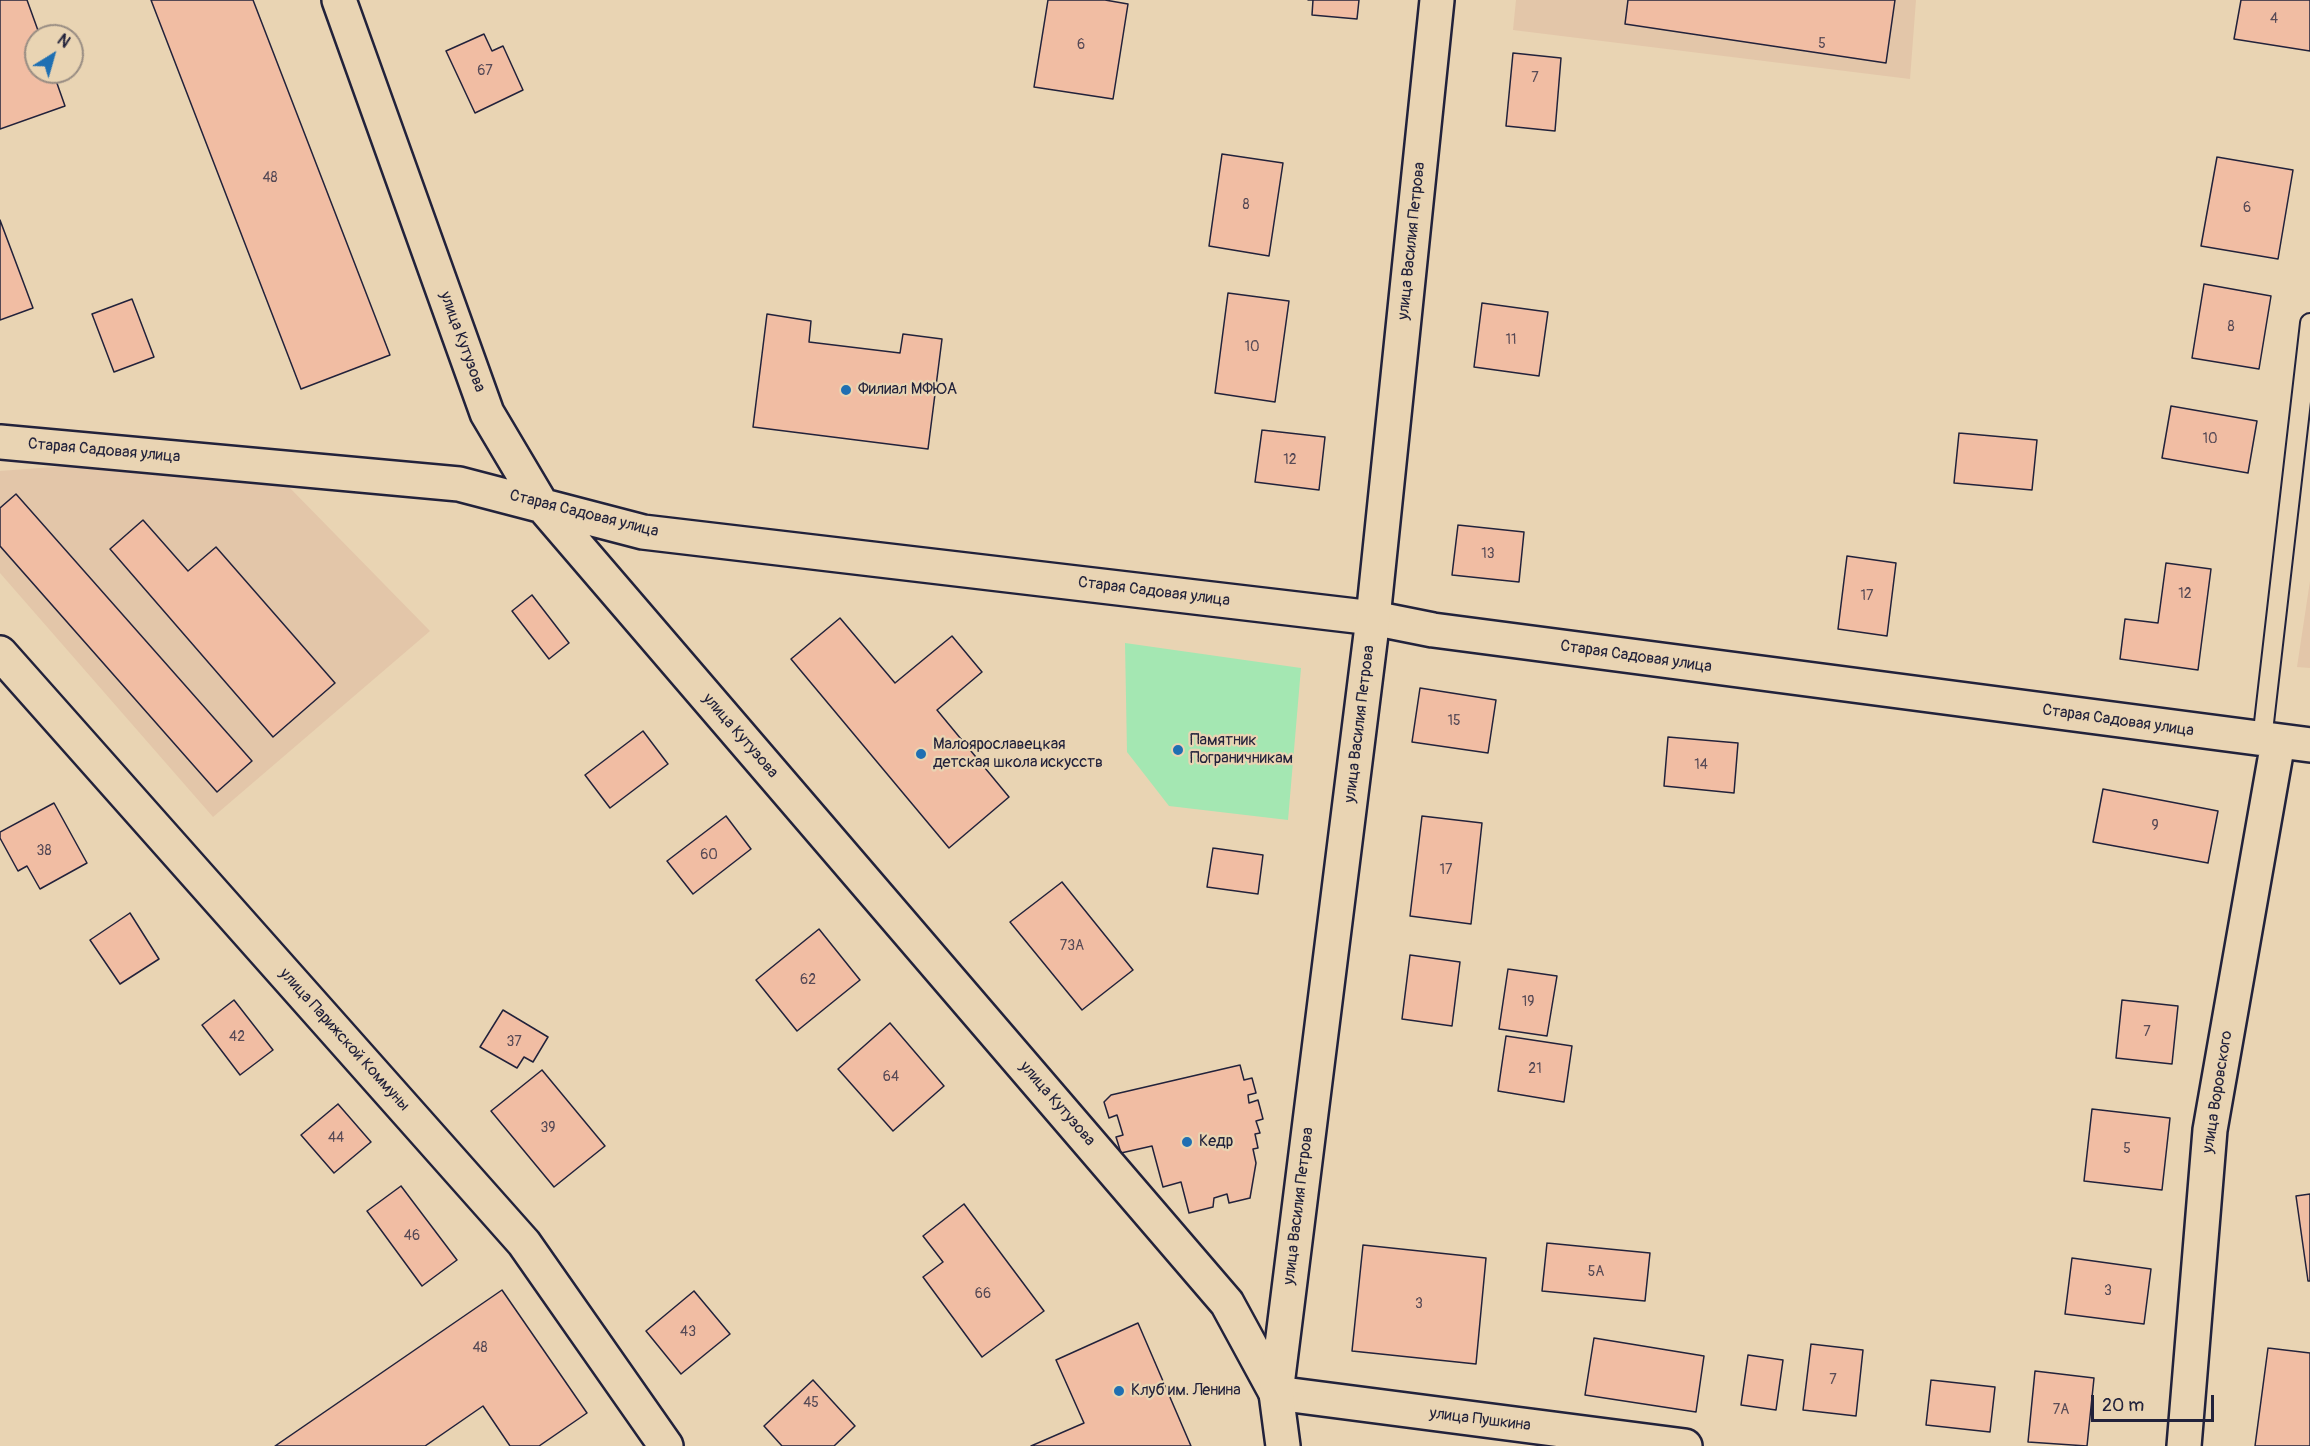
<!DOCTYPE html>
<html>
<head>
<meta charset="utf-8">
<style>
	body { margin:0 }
	#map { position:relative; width:2310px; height:1446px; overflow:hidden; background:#e9d4b3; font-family:Pangolin,sans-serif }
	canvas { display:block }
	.north { position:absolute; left:24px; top:24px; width:60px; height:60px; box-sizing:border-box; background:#e9d4b3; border:2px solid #998d83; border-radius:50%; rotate:37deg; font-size:16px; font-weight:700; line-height:24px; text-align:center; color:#22223b }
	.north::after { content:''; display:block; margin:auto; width:21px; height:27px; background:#1f6fb2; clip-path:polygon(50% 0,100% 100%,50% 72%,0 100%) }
	.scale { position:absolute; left:2091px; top:1395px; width:123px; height:27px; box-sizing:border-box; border:3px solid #22223b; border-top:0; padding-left:8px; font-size:18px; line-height:21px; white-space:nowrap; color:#22223b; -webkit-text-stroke:4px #e9d4b3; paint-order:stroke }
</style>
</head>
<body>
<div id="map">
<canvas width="2310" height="1446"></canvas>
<div class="north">N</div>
<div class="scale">20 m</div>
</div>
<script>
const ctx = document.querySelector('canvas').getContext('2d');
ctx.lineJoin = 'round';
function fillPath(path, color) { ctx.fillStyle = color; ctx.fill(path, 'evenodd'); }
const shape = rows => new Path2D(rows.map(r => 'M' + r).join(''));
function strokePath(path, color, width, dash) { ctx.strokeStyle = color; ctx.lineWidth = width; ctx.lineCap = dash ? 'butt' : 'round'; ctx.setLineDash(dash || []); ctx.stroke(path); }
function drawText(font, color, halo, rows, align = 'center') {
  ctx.font = font + ' Pangolin,sans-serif'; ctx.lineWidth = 4.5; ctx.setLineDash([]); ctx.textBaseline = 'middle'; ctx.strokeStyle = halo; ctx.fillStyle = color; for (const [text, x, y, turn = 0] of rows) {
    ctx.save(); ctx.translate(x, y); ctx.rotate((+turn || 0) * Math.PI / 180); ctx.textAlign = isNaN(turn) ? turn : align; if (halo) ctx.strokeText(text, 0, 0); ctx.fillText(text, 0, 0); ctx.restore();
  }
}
const built = shape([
	[1516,0,1916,0,1910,79,1513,30],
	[119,462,289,487,430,631,213,817,0,573,0,471],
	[2310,581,2310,668,2297,667]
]);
const green = shape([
	[1125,643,1301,668,1288,820,1169,806,1127,752]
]);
const building = shape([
	[0,0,27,0,40,36,36,36,36,72,53,72,65,106,0,129,0,0],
	[151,0,253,0,390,355,301,389,151,0],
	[1048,0,1105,0,1128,4,1113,99,1034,87,1048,0],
	[1308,0,1359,0,1357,19,1312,15,1313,0,1308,0],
	[1628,0,1895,0,1886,63,1625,24,1628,0],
	[2241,0,2310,0,2310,51,2234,39,2241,0],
	[484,34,492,51,503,46,523,90,475,113,446,51,484,34],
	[1513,53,1561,58,1555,131,1506,126,1513,53],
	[1222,154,1283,163,1269,256,1209,246,1222,154],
	[2217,157,2293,170,2278,259,2201,246,2217,157],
	[0,220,33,308,0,320,0,220],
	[2204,284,2271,296,2259,369,2192,358,2204,284],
	[1228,293,1289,301,1275,402,1215,393,1228,293],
	[132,299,154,357,114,372,92,314,132,299],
	[1482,303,1548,312,1539,376,1474,367,1482,303],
	[767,314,811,321,809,342,900,353,903,334,942,339,928,449,753,427,767,314],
	[2171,406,2257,421,2248,473,2162,458,2171,406],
	[1262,430,1325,437,1319,490,1255,482,1262,430],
	[1959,433,2037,440,2032,490,1954,483,1959,433],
	[16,494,252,761,217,792,0,546,0,508,16,494],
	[143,520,188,571,216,547,335,683,273,737,110,549,143,520],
	[1458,525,1524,532,1519,582,1452,575,1458,525],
	[1847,556,1896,563,1887,636,1838,629,1847,556],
	[2166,563,2211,569,2198,670,2120,659,2125,619,2158,623,2166,563],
	[532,595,569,643,549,659,512,611,532,595],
	[840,618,895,683,952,636,982,672,937,710,1009,797,949,848,791,659,840,618],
	[1420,688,1496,700,1488,753,1412,742,1420,688],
	[643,731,668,764,610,808,585,775,643,731],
	[1668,737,1738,743,1734,793,1664,786,1668,737],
	[2103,789,2218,811,2208,863,2093,842,2103,789],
	[54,803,87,863,40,889,27,866,18,871,0,838,0,832,54,803],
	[726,816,751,849,693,894,667,861,726,816],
	[1422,816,1482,823,1471,924,1410,916,1422,816],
	[1213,848,1263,855,1258,894,1207,887,1213,848],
	[1062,882,1133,970,1082,1010,1010,922,1062,882],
	[130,913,159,959,120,984,90,940,130,913],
	[819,929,860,980,797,1031,756,980,819,929],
	[1410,955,1460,962,1452,1026,1402,1019,1410,955],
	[1508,969,1557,976,1547,1036,1499,1029,1508,969],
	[234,1000,273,1050,240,1075,202,1025,234,1000],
	[2122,1000,2178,1006,2172,1064,2116,1058,2122,1000],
	[503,1010,548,1037,533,1062,524,1057,517,1068,480,1047,503,1010],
	[890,1023,944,1086,893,1131,838,1069,890,1023],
	[1506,1036,1572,1046,1564,1102,1498,1091,1506,1036],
	[1240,1065,1244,1080,1252,1078,1256,1093,1248,1095,1249,1103,1258,1100,1263,1119,1256,1121,1260,1133,1255,1134,1258,1148,1253,1149,1256,1163,1250,1198,1229,1203,1227,1194,1214,1198,1213,1207,1189,1213,1181,1182,1163,1187,1152,1146,1121,1153,1116,1137,1123,1135,1117,1115,1109,1118,1104,1102,1111,1095,1240,1065],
	[542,1070,605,1146,554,1187,491,1111,542,1070],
	[338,1104,371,1142,334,1173,301,1135,338,1104],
	[2092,1109,2170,1118,2162,1190,2084,1181,2092,1109],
	[401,1186,457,1260,422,1286,367,1211,401,1186],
	[2310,1194,2310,1281,2308,1281,2296,1196,2310,1194],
	[964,1204,1044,1311,982,1357,923,1277,943,1262,923,1236,964,1204],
	[1547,1243,1650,1253,1645,1301,1542,1291,1547,1243],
	[1363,1245,1486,1258,1476,1364,1352,1351,1363,1245],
	[2072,1258,2151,1269,2144,1324,2065,1314,2072,1258],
	[502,1290,587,1413,539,1446,510,1446,483,1406,425,1446,275,1446,502,1290],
	[694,1291,730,1334,681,1374,646,1331,694,1291],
	[1138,1323,1191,1446,1031,1446,1084,1423,1056,1360,1138,1323],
	[1594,1338,1704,1356,1696,1412,1585,1395,1594,1338],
	[1811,1344,1863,1350,1856,1416,1803,1410,1811,1344],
	[2268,1348,2310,1353,2310,1446,2255,1446,2268,1348],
	[1748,1355,1783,1360,1776,1410,1741,1405,1748,1355],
	[2035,1371,2094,1378,2087,1446,2028,1442,2035,1371],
	[813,1380,855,1426,834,1446,782,1446,764,1426,813,1380],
	[1931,1380,1995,1387,1990,1432,1926,1425,1931,1380]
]);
const lane = shape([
	[2262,740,2310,323]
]);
const street = shape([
	[339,0,487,413,541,504,1227,1303,1276,1393,1685,1446],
	[0,442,459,484,643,532,1373,618,1433,630,2310,745],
	[0,653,524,1243,666,1446],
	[2184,1446,2210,1130,2278,742]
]);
const secondary = shape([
	[1283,1446,1276,1393,1373,618,1437,0]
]);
const markers = [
	[846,390,6,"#1f6fb2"],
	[1178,750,6,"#1f6fb2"],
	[921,754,6,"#1f6fb2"],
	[1187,1142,6,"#1f6fb2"],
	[1119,1391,6,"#1f6fb2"]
];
const numberNames = [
	["4",2274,19],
	["5",1822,44],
	["6",1081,45],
	["67",485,71],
	["7",1535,78],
	["48",270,178],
	["8",1246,205],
	["6",2247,208],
	["8",2231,327],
	["11",1511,340],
	["10",1252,347],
	["10",2210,439],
	["12",1290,460],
	["13",1488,554],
	["12",2185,594],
	["17",1867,596],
	["15",1454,721],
	["14",1701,765],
	["9",2155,826],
	["38",44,851],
	["60",709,855],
	["17",1446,870],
	["73А",1072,946],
	["62",808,980],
	["19",1528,1002],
	["7",2147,1032],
	["42",237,1037],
	["37",514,1042],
	["21",1535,1069],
	["64",891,1077],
	["39",548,1128],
	["44",336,1138],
	["5",2127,1149],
	["46",412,1236],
	["5А",1596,1272],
	["3",2108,1291],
	["66",983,1294],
	["3",1419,1304],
	["43",688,1332],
	["48",480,1348],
	["7",1833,1380],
	["45",811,1403],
	["7А",2061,1410]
];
const streetNames = [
	["улица Василия Петрова",1412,241,-84],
	["улица Кутузова",462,342,70],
	["Старая Садовая улица",104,451,5],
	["Старая Садовая улица",584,514,14],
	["Старая Садовая улица",1154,592,7],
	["Старая Садовая улица",1636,657,8],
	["Старая Садовая улица",2118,721,8],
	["улица Василия Петрова",1360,724,-83],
	["улица Кутузова",740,736,49],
	["улица Парижской Коммуны",344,1040,48],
	["улица Воровского",2218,1092,-81],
	["улица Кутузова",1057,1104,49],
	["улица Василия Петрова",1299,1206,-83],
	["улица Пушкина",1480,1420,7]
];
const poiNames = [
	["Филиал МФЮА",858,390],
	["Памятник",1190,741],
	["Пограничникам",1190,759],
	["Малоярославецкая",933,745],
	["детская школа искусств",933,763],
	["Кедр",1199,1142],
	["Клуб им. Ленина",1131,1391]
];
fillPath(built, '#e3c6a9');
fillPath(green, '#a4e7b2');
fillPath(building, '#f1bda3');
strokePath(building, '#22223b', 1.5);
strokePath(lane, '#22223b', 22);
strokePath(street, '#22223b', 38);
strokePath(secondary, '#22223b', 38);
strokePath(lane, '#e9d4b3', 18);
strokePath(street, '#e9d4b3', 33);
strokePath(secondary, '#e9d4b3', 33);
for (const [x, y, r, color] of markers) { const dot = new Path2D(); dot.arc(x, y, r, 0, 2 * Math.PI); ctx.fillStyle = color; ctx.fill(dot); strokePath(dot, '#e9d4b3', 2); }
drawText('14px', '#564955', null, numberNames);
drawText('16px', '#22223b', '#e9d4b3', streetNames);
drawText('16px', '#22223b', '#e9d4b3', poiNames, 'left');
</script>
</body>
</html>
